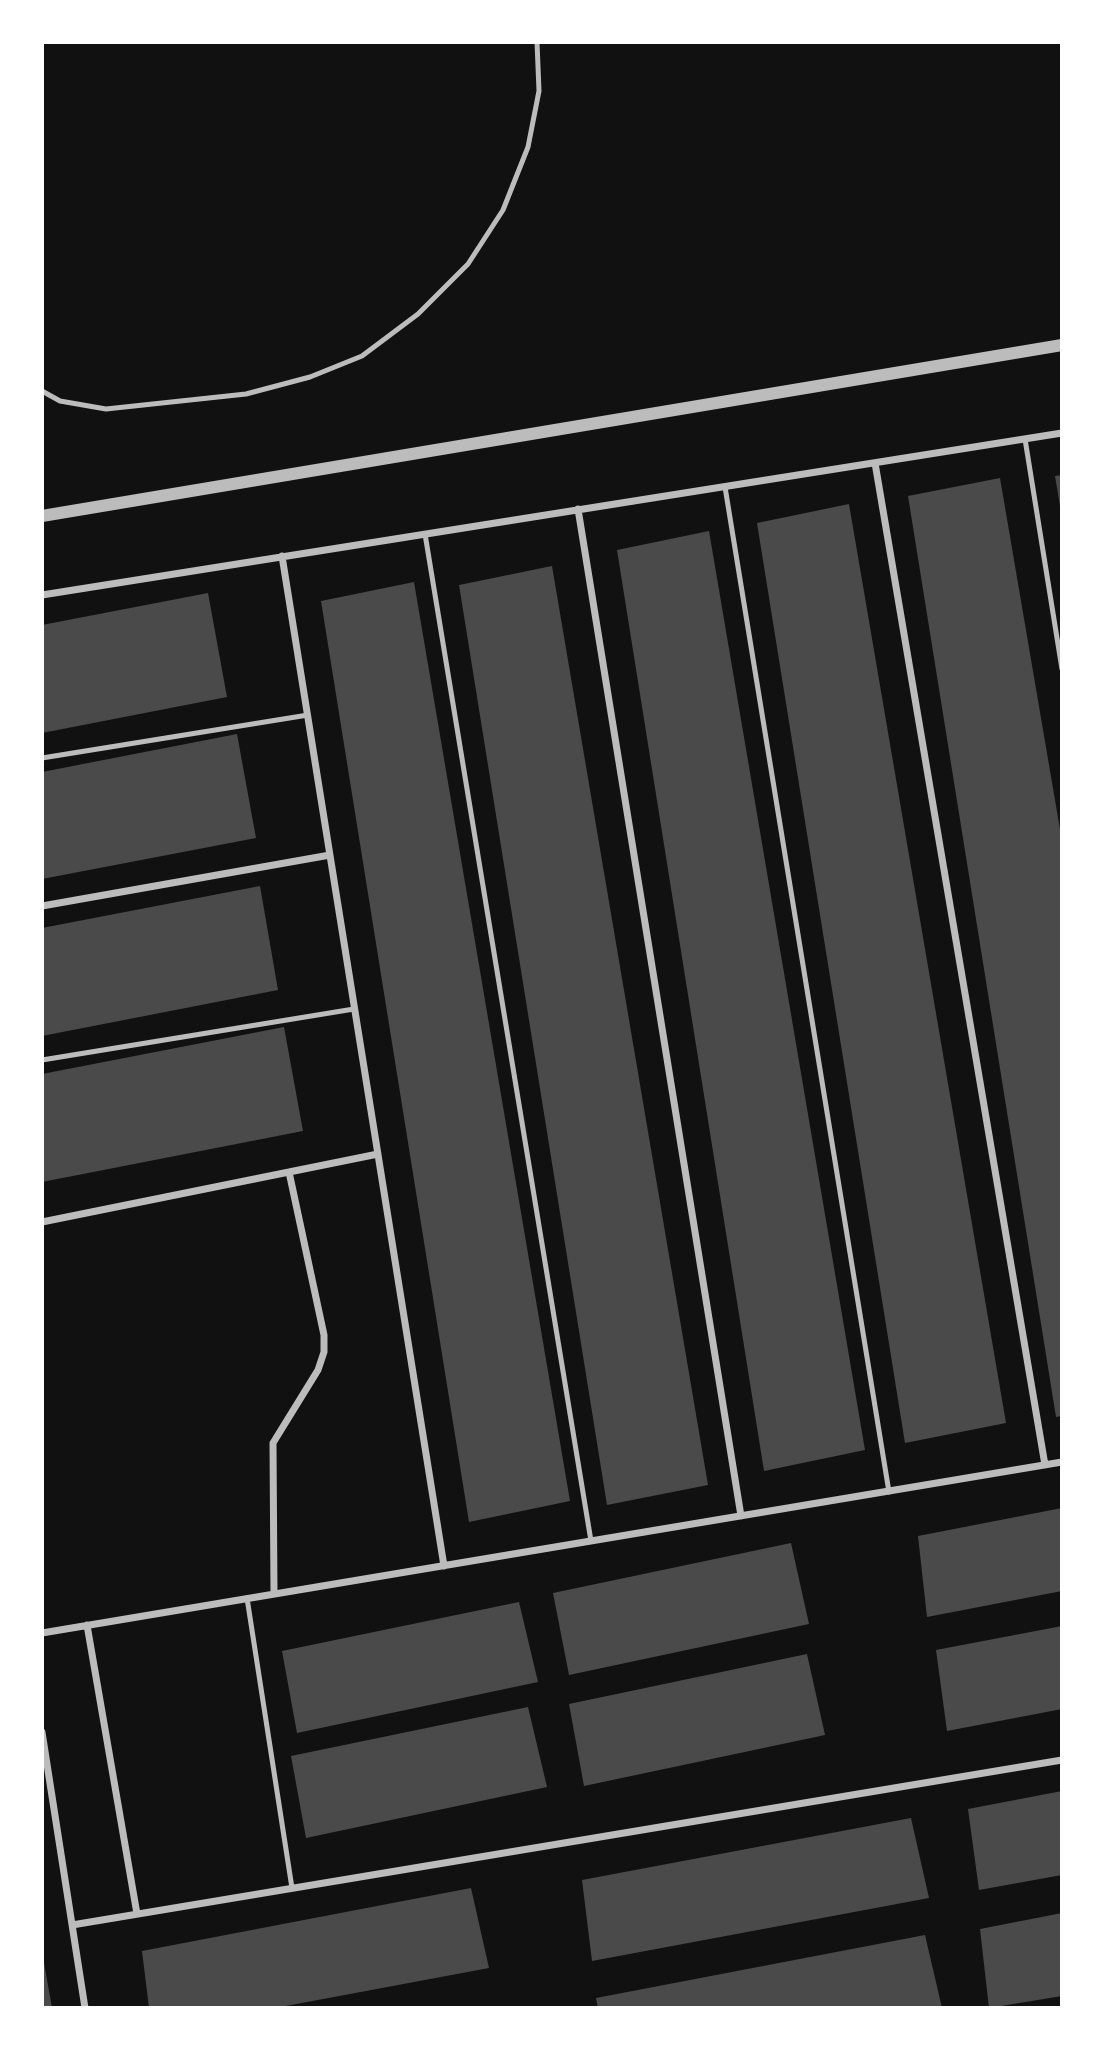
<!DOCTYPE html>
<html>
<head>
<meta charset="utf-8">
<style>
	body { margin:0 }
	#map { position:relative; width:1104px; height:2050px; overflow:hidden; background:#111; font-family:Poppins,sans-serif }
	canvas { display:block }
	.frame { position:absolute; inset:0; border:44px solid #fff; pointer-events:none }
</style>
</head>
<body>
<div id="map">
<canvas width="1104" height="2050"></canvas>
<div class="frame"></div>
</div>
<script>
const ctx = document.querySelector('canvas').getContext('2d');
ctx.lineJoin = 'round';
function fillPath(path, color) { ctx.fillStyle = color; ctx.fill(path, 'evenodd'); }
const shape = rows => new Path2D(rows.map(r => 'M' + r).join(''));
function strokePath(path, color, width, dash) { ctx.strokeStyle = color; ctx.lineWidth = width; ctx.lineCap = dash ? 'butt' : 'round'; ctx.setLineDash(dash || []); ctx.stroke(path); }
const building = shape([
	[1062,475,1062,512,1061,512,1055,476],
	[1000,478,1062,841,1062,1416,1056,1417,908,496],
	[849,504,1006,1423,905,1443,757,523],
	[709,531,865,1450,764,1471,617,550],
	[552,566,708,1485,607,1505,459,585],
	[414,582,570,1501,469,1522,321,601],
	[208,593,227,697,42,733,42,625],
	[237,734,256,838,42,879,42,772],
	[260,886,278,990,42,1036,42,928],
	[284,1027,303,1131,42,1182,42,1074],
	[1062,1508,1062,1591,927,1617,918,1536],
	[791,1543,809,1624,569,1675,553,1593],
	[519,1602,538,1682,297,1733,282,1651],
	[1062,1626,1062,1709,947,1731,936,1650],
	[807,1654,825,1735,584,1786,569,1704],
	[528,1707,547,1787,306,1838,291,1756],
	[1062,1791,1062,1875,979,1890,968,1809],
	[911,1818,929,1898,592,1961,582,1880],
	[471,1888,489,1968,275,2008,149,2008,142,1951],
	[1062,1913,1062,1996,989,2008,980,1929],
	[925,1935,942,2008,598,2008,596,1998],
	[42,1957,43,1957,52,2008,42,2008]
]);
const service = shape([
	[42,391,60,401,106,409,246,394,310,377,362,356,418,314,468,264,503,210,528,147,539,91,537,42],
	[1025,439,1062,669],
	[725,487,889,1492],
	[425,534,591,1541],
	[42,758,308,715],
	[42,1060,354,1009],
	[247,1598,292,1888]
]);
const minor = shape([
	[875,463,1045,1465],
	[578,509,741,1516],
	[282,556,444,1566],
	[42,595,1062,433],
	[42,906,330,855],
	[42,1222,378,1154],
	[274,1594,273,1443,318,1370,324,1352,324,1335,289,1172],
	[87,1625,137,1914],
	[42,1633,1062,1462],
	[42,1732,85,2008],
	[72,1925,1062,1760]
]);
const tertiary = shape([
	[42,516,1062,345]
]);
fillPath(building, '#4a4a4a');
strokePath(service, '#bcbcbc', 5);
strokePath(minor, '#bcbcbc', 7);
strokePath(tertiary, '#bcbcbc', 12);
</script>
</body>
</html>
